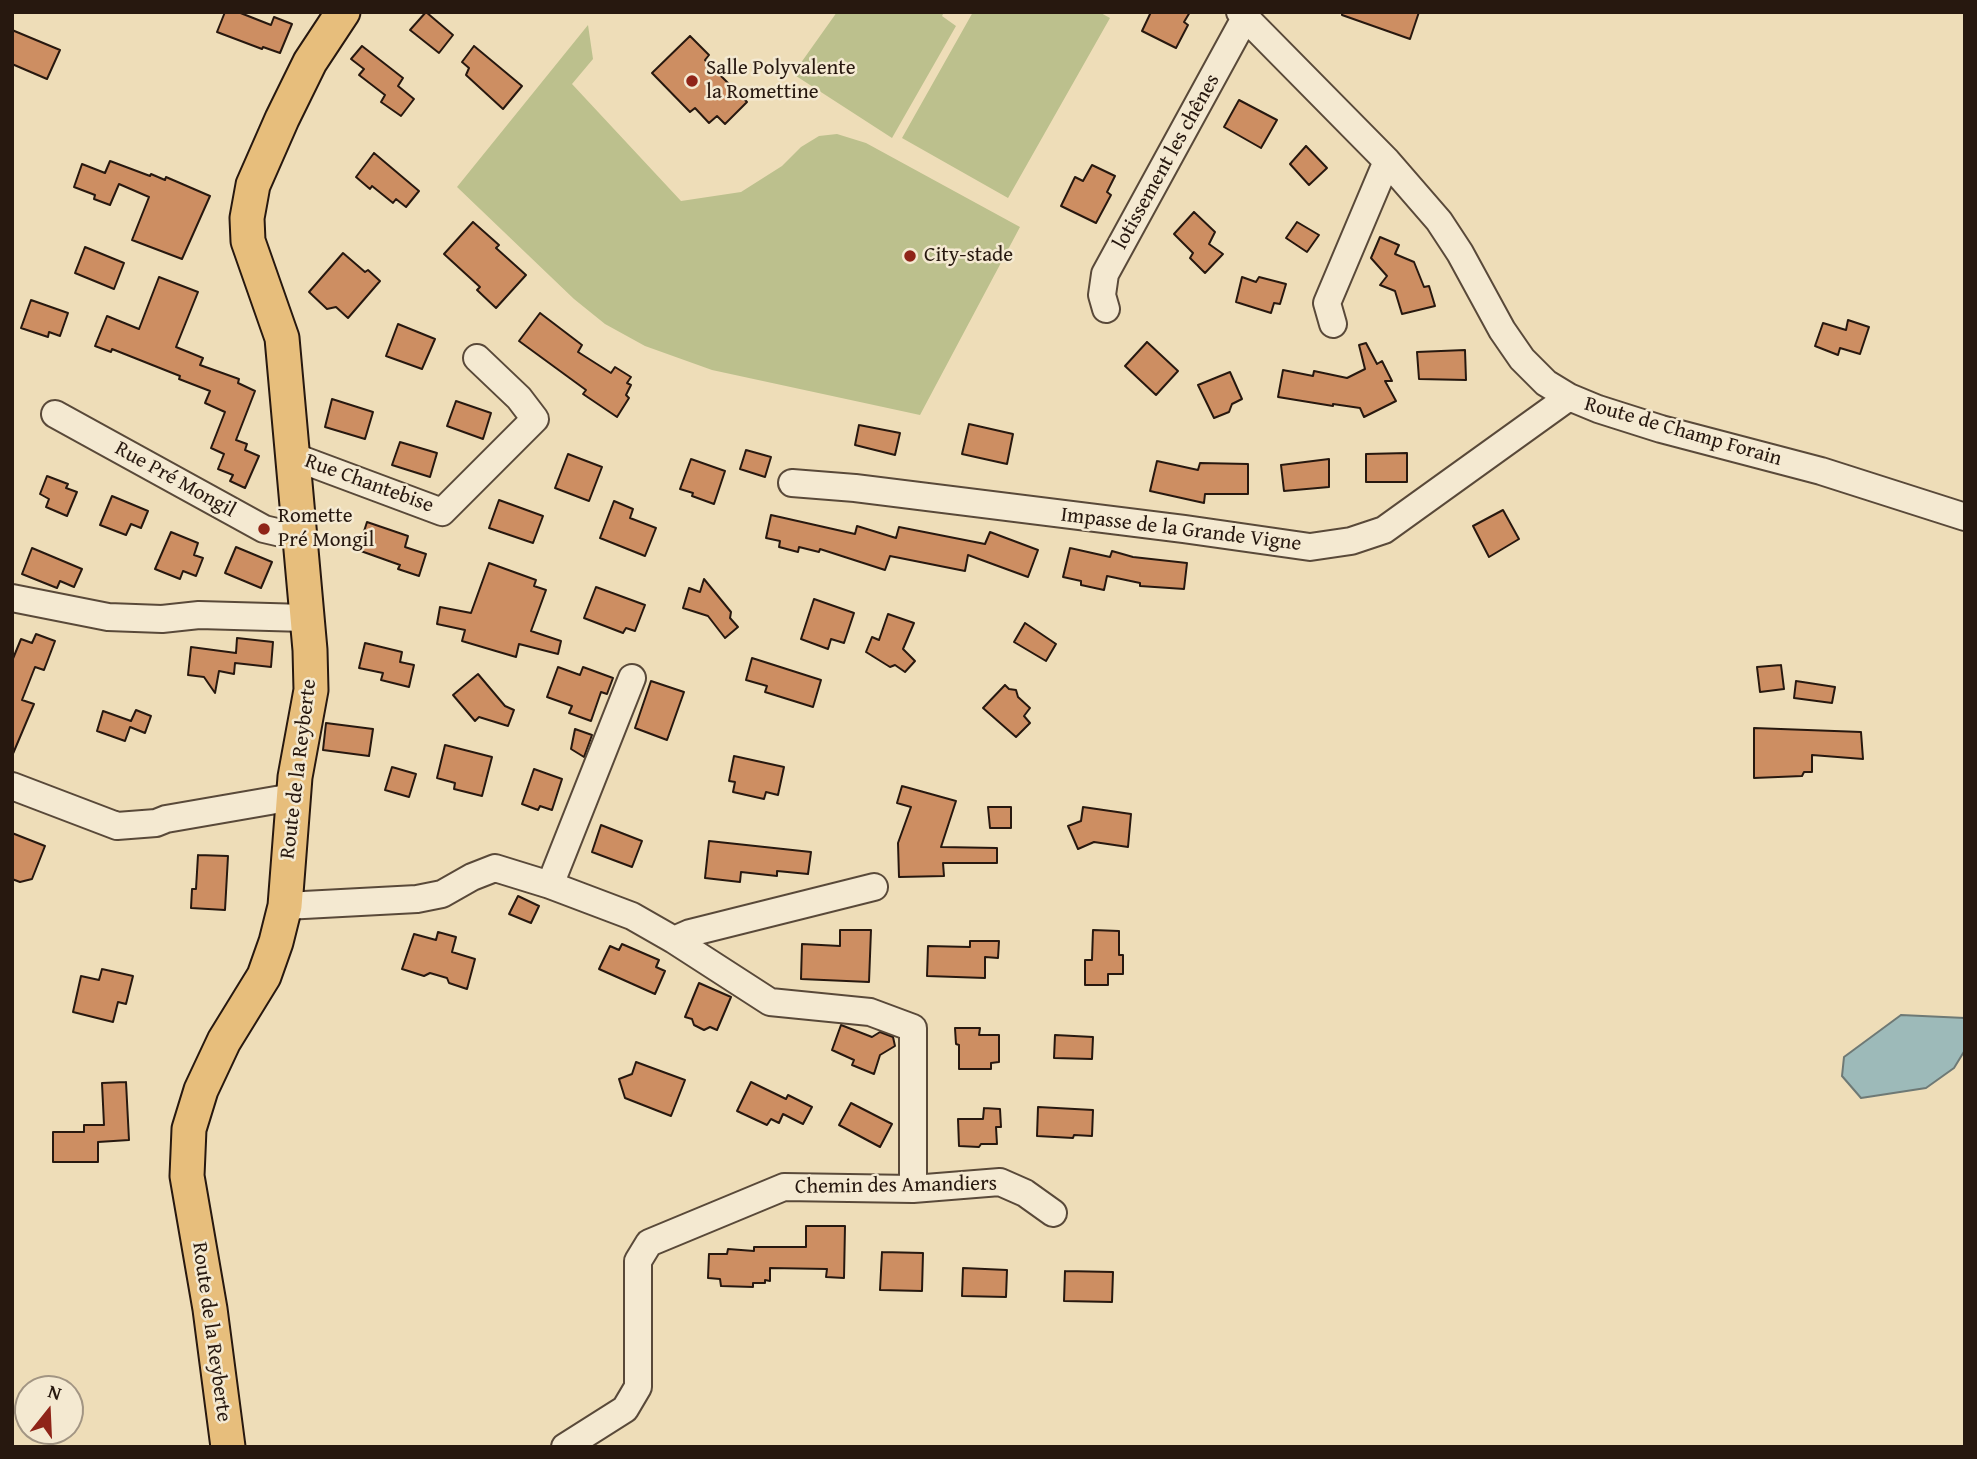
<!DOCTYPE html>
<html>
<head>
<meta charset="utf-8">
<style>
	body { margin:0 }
	#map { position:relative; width:1977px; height:1459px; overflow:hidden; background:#eeddb8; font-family:"Gentium Book Plus",serif }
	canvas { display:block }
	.frame { position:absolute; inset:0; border:14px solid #27180f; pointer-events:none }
	.north { position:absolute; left:14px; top:1375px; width:70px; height:70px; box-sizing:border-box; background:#f4e9d1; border:2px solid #a29583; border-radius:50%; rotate:18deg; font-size:19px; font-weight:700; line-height:28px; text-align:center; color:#27180f }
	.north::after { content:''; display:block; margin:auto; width:24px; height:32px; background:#8f2418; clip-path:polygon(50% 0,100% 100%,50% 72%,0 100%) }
</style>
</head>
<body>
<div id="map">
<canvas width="1977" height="1459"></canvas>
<div class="frame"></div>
<div class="north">N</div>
</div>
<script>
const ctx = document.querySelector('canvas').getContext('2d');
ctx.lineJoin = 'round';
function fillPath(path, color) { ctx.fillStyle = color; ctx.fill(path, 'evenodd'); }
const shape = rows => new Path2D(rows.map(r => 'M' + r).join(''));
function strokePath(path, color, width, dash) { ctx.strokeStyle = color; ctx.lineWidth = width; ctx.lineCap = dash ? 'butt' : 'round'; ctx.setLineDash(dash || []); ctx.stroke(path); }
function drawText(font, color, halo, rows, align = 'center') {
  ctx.font = font + ' "Gentium Book Plus",serif'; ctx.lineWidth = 5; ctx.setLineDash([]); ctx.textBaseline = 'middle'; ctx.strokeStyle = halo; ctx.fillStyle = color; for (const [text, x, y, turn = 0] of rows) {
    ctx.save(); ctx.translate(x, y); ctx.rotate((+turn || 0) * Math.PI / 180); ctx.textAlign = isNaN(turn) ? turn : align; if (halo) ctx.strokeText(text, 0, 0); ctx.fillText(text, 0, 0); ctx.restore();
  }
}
const green = shape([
	[837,12,944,12,942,16,956,26,892,138,793,74],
	[973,12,1099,12,1110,18,1008,198,902,138],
	[588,25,593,59,572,84,681,201,741,192,782,166,801,147,819,136,837,134,866,143,1020,227,920,415,712,370,645,346,605,324,574,299,457,187]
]);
const water = shape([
	[1901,1015,1965,1018,1965,1050,1954,1068,1926,1088,1861,1098,1842,1076,1844,1057,1901,1015]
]);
const building = shape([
	[225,12,238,12,271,25,274,17,292,24,280,53,263,47,262,49,217,32,225,12],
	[426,12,453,35,439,53,410,30,426,12],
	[1151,12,1190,12,1184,22,1188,25,1176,48,1142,31,1151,12],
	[1342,12,1419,12,1410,39,1342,15,1342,12],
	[12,30,60,50,47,79,12,64,12,30],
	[690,36,709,55,705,60,747,102,725,124,717,116,709,123,695,108,690,112,652,73,690,36],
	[362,46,403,78,398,86,414,99,401,116,381,102,385,95,359,75,364,69,351,59,362,46],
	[474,46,522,86,503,109,466,75,469,68,462,62,474,46],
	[1239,100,1277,120,1261,148,1224,127,1239,100],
	[1306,146,1327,168,1309,185,1290,164,1306,146],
	[374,153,419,191,406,207,396,199,393,203,372,186,370,189,356,177,374,153],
	[110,161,150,176,151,174,165,180,166,177,210,196,182,259,132,240,149,197,119,184,110,205,94,199,95,195,74,187,82,164,105,173,110,161],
	[1092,165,1115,176,1107,192,1111,195,1096,223,1061,206,1075,177,1083,181,1092,165],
	[1194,212,1215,232,1209,244,1223,254,1205,273,1190,258,1193,253,1174,234,1194,212],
	[473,222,499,245,496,248,526,275,496,308,477,290,480,287,444,254,473,222],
	[1297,222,1319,235,1307,252,1286,238,1297,222],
	[1380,237,1399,245,1395,254,1414,262,1424,287,1429,286,1435,306,1402,314,1395,291,1380,285,1387,276,1371,258,1380,237],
	[85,247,124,263,114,289,75,273,85,247],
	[343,253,365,272,368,270,380,281,348,318,336,307,327,309,309,292,343,253],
	[159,277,198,292,176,347,203,358,200,365,239,379,238,383,255,391,236,440,247,444,245,450,259,456,245,488,230,481,233,475,218,469,224,454,211,448,225,412,205,403,210,391,179,379,180,376,112,349,111,352,95,346,107,316,139,329,159,277],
	[1242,277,1256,282,1259,277,1286,284,1280,304,1274,303,1271,313,1236,302,1242,277],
	[31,300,68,313,60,336,49,332,48,337,21,328,31,300],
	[540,313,582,345,578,352,611,373,615,367,631,377,627,383,631,385,626,395,629,398,617,417,583,394,586,390,519,341,540,313],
	[1848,320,1869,327,1860,354,1840,348,1838,355,1815,346,1823,323,1846,330,1848,320],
	[398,324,435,339,422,369,386,356,398,324],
	[1147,342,1178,371,1156,395,1125,366,1147,342],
	[1366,343,1377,364,1382,361,1392,381,1385,381,1396,401,1364,417,1360,408,1333,404,1333,406,1278,397,1283,370,1313,376,1314,371,1347,378,1365,369,1359,345,1366,343],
	[1465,350,1466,380,1419,379,1417,352,1465,350],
	[1230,372,1242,399,1232,404,1229,412,1214,418,1198,385,1230,372],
	[332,399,373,412,365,439,325,427,332,399],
	[456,401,491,413,483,439,447,426,456,401],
	[969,424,1013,434,1007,464,962,454,969,424],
	[859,425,900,433,895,455,855,445,859,425],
	[400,442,437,453,430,477,392,465,400,442],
	[746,450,771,457,765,477,740,469,746,450],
	[1407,453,1407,482,1366,482,1366,454,1407,453],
	[568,454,602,467,589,501,555,488,568,454],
	[691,459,725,471,714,504,692,496,693,493,680,489,691,459],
	[1329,459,1329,487,1284,491,1281,465,1329,459],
	[1157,461,1198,470,1200,463,1248,464,1248,494,1205,494,1204,503,1150,491,1157,461],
	[47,476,68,484,66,488,77,492,67,516,46,507,49,499,40,494,47,476],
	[112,496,148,511,141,528,131,524,126,535,100,525,112,496],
	[499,500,543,516,533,543,489,528,499,500],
	[614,501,633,509,630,518,656,528,645,556,600,538,614,501],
	[1503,510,1519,539,1489,557,1473,526,1503,510],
	[771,515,855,534,857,526,896,538,899,527,985,544,990,532,1038,550,1028,577,968,555,965,571,890,556,885,570,820,549,819,552,799,547,798,552,779,547,780,541,766,538,771,515],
	[367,522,408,536,405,547,426,554,419,576,398,569,400,565,358,550,367,522],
	[171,532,198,543,194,555,203,558,196,576,183,571,180,579,155,569,171,532],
	[236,547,272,562,261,588,225,573,236,547],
	[32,548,82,569,74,587,60,581,57,588,22,574,32,548],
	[1070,548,1110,557,1112,551,1133,557,1187,563,1184,589,1140,586,1140,583,1107,576,1104,590,1081,585,1081,581,1063,577,1070,548],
	[489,563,536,580,534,586,546,590,531,631,561,641,558,654,519,644,516,657,462,641,465,630,437,624,440,607,471,613,489,563],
	[704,579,731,612,730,618,738,627,725,638,708,616,683,608,689,588,700,592,704,579],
	[596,587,645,605,635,631,626,628,623,633,584,618,596,587],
	[814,599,854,613,844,643,831,639,828,649,801,639,814,599],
	[888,614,914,623,903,649,915,661,905,672,895,665,890,667,866,652,872,637,879,640,888,614],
	[1025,623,1056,644,1046,661,1014,642,1025,623],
	[36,634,55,641,44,670,35,667,22,700,34,704,12,756,12,661,21,639,32,643,36,634],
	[237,638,273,642,271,667,235,663,234,674,219,671,215,693,204,677,188,675,191,647,236,653,237,638],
	[365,643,402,652,400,662,414,665,409,687,381,680,383,673,359,668,365,643],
	[752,658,821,680,813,707,765,692,767,686,746,680,752,658],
	[1781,665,1784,689,1760,692,1757,667,1781,665],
	[558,667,580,675,583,667,613,678,607,694,601,692,591,721,569,713,572,706,547,697,558,667],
	[478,674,505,706,514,710,508,726,479,717,475,721,453,695,478,674],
	[651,681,684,692,667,740,635,728,651,681],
	[1796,681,1835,687,1832,703,1794,698,1796,681],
	[1005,685,1009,689,1016,690,1018,697,1030,708,1024,716,1030,723,1016,737,983,708,1005,685],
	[136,710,151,716,145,733,130,727,125,741,97,731,103,711,131,721,136,710],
	[326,723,373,729,369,756,323,750,326,723],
	[1754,728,1861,732,1863,759,1812,755,1812,772,1804,772,1802,776,1754,778,1754,728],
	[575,729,592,735,584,757,571,749,575,729],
	[445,745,492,757,482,796,454,789,455,783,437,778,445,745],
	[734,756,784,767,778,795,766,792,764,799,733,792,735,782,729,781,734,756],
	[392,767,416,774,409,797,385,790,392,767],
	[534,769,562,779,552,810,540,806,538,810,522,804,534,769],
	[902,786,956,801,941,847,997,848,997,863,943,863,944,876,899,877,898,843,911,807,897,803,902,786],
	[988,807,1011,807,1011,828,990,828,988,807],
	[1083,807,1131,814,1128,847,1094,842,1078,849,1068,826,1081,821,1083,807],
	[601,825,642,841,632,867,592,852,601,825],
	[12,833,45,846,32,879,20,882,12,879,12,833],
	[709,841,811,852,808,874,777,871,777,876,741,872,740,882,705,878,709,841],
	[198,855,228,856,225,910,191,908,192,889,196,889,198,855],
	[518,896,539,906,531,923,509,914,518,896],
	[840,930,871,930,869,982,801,979,802,944,840,946,840,930],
	[1093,930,1119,931,1119,955,1123,955,1123,974,1108,974,1108,985,1085,985,1085,960,1092,960,1093,930],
	[438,932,456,937,452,952,475,959,467,989,449,983,447,978,430,973,424,976,402,969,414,934,436,940,438,932],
	[970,941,999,941,998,958,985,957,985,978,927,976,928,946,970,947,970,941],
	[622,944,659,960,656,967,665,971,655,994,599,969,610,946,619,950,622,944],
	[102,969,133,976,126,1004,118,1002,113,1022,73,1012,81,976,99,980,102,969],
	[699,983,731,997,717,1030,710,1027,704,1030,694,1025,692,1019,685,1017,699,983],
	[841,1025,872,1037,880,1032,893,1037,895,1046,880,1055,874,1074,852,1065,854,1060,832,1050,841,1025],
	[955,1028,980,1028,979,1035,999,1035,999,1062,991,1063,991,1069,959,1069,959,1045,956,1044,955,1028],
	[1055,1035,1093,1037,1092,1059,1054,1058,1055,1035],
	[636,1062,685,1080,671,1116,625,1098,619,1079,632,1074,636,1062],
	[126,1082,129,1140,98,1142,98,1162,53,1162,53,1132,84,1132,84,1125,104,1125,102,1083,126,1082],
	[751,1082,786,1099,788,1095,812,1107,803,1124,783,1114,779,1123,771,1119,767,1125,737,1111,751,1082],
	[851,1103,892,1124,880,1147,839,1125,851,1103],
	[1038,1107,1093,1110,1092,1136,1074,1135,1073,1138,1037,1136,1038,1107],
	[984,1108,1000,1109,1001,1127,996,1127,997,1144,981,1144,979,1147,959,1146,958,1119,983,1119,984,1108],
	[806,1226,845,1226,844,1278,826,1277,827,1269,770,1268,770,1281,765,1280,765,1283,753,1283,753,1287,721,1286,720,1279,708,1278,709,1254,727,1254,728,1249,754,1251,754,1247,806,1247,806,1226],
	[882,1252,923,1253,922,1291,880,1290,882,1252],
	[963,1268,1007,1270,1006,1297,962,1296,963,1268],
	[1065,1271,1113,1272,1112,1302,1064,1301,1065,1271]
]);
const minor = shape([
	[1240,12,1387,161,1439,221,1460,253,1502,330,1522,359,1546,383,1569,397,1598,409,1661,429,1821,471,1965,517],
	[1106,309,1102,295,1105,274,1245,18],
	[1333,324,1327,303,1387,161],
	[55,414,264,529,281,533,298,533],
	[292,456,442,512,535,419,519,398,477,358],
	[792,483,855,488,1184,529,1310,547,1351,541,1384,530,1569,397],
	[12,598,108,617,162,619,199,615,305,618],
	[12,786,117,826,156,823,166,819,293,797],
	[550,885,632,678],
	[285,906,417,899,442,894,472,877,495,868,550,885,632,916,674,940,770,1002,870,1012,913,1028,913,1189],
	[674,940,690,933,874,887],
	[565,1447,625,1409,638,1387,638,1261,649,1243,784,1187,913,1189,1000,1182,1025,1193,1053,1213]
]);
const major = shape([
	[228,1447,210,1309,187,1176,189,1129,201,1090,224,1041,264,976,276,942,285,906,295,777,311,690,310,650,282,338,248,241,247,218,253,185,282,119,310,62,343,12]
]);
const markers = [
	[692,81,7,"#8f2418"],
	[910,256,7,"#8f2418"],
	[264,529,7,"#8f2418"]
];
const poiNames = [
	["Salle Polyvalente",706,69],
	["la Romettine",706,93],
	["City-stade",924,256],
	["Romette",278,517],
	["Pré Mongil",278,541]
];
const streetNames = [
	["lotissement les chênes",1167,162,-61],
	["Route de Champ Forain",1683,432,16],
	["Rue Pré Mongil",175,480,29],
	["Rue Chantebise",369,484,20],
	["Impasse de la Grande Vigne",1181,530,7],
	["Route de la Reyberte",299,769,-83],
	["Chemin des Amandiers",896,1186,-1],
	["Route de la Reyberte",211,1332,82]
];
fillPath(green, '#bcc08d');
fillPath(water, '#9dbab9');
strokePath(water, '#6e7975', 2);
fillPath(building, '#cd8e62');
strokePath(building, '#27180f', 2);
strokePath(minor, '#594939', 30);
strokePath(major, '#27180f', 37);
strokePath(minor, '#f4e9d1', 26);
strokePath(major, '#e7be7c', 33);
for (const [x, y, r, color] of markers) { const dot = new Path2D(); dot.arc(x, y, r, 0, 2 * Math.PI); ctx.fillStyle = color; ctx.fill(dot); strokePath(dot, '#f4e9d1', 2.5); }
drawText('21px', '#27180f', '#f4e9d1', poiNames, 'left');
drawText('21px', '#27180f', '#f4e9d1', streetNames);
</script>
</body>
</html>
